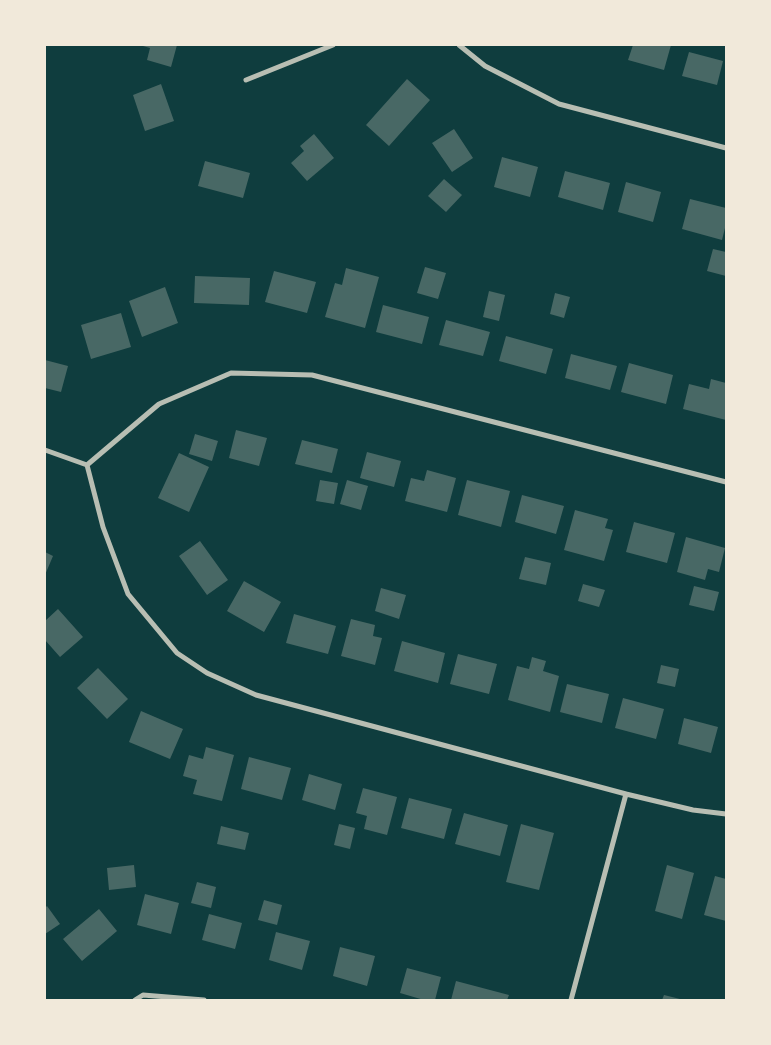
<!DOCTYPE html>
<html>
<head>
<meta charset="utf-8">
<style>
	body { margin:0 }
	#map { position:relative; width:771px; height:1045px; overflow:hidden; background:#0f3d3e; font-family:"Source Sans 3",sans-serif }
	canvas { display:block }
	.frame { position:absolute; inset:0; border:46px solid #f1e9da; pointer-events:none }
</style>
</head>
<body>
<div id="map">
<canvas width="771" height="1045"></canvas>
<div class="frame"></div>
</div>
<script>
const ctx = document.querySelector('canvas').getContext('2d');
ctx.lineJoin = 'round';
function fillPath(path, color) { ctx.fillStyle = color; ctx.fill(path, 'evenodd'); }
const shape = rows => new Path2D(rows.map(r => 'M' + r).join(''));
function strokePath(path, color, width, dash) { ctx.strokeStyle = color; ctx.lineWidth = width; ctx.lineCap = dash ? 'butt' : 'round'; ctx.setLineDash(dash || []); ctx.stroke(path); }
const building = shape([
	[177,45,171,67,147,60,150,48,143,46],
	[633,45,671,45,664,70,628,60],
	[689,52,723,61,717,85,682,76],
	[407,79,430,100,389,146,366,125],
	[161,84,174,121,145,131,133,95],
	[454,129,473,158,452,172,432,143],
	[314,134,334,158,307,181,291,163,304,151,300,146],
	[502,157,538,167,530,197,494,187],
	[205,161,250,173,243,198,198,186],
	[565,171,610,183,603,210,558,197],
	[444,179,462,195,446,212,428,196],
	[626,182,661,192,653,222,618,212],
	[690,199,726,208,726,224,722,240,682,229],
	[713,249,726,252,726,276,707,271],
	[425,267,446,273,438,299,417,293],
	[346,268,379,277,365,328,325,317,335,283,342,285],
	[274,271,316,282,307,313,265,302],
	[195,276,250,278,249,305,194,303],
	[165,287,178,323,142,337,129,301],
	[489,291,505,295,499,321,483,317],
	[555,293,570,297,564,318,550,314],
	[383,305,429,317,422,344,376,332],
	[121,313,131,347,91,359,81,325],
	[446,320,490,332,483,356,439,345],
	[506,336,553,349,546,374,499,361],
	[571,354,617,366,610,390,565,378],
	[45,360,68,366,61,392,45,388],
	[629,363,673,375,666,404,621,392],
	[711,379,726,383,726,420,683,409,689,384,709,389],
	[236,430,267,438,259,466,229,458],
	[195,434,218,441,212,461,189,454],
	[302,440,338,449,332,473,295,464],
	[367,452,401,461,394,487,360,478],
	[179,453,209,467,189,512,158,498],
	[427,470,456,478,447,512,405,501,411,478,424,481],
	[320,480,338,483,334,504,316,501],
	[347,480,368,486,361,510,340,504],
	[467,480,510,491,501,527,458,515],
	[522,495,564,506,556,534,515,522],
	[575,510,608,519,605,528,613,530,604,561,564,550],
	[634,522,675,533,667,563,626,552],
	[686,537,725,548,719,572,708,569,705,580,677,572],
	[200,541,228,580,207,595,179,556],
	[45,552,53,556,45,575],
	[525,557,551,563,546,585,519,579],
	[244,581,281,602,264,632,227,611],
	[583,584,605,590,599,607,578,601],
	[694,586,719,592,714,611,689,605],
	[381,588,406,595,399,619,375,611],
	[58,609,83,637,60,657,45,640,45,621],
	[294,614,336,626,328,654,286,643],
	[351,619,375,625,373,636,382,638,375,665,341,656],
	[402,641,445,653,438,683,394,671],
	[458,654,497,664,489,694,450,684],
	[532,657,546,661,543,671,559,676,550,712,508,700,517,666,529,669],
	[661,665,679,669,675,687,657,683],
	[98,668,128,699,107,719,77,688],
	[567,684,609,694,602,723,560,712],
	[623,698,664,709,656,739,615,728],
	[141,711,183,729,170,759,129,742],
	[684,718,718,727,711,753,678,744],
	[206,747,234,755,222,801,193,794,197,780,183,776,189,755,203,759],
	[249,757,291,768,282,800,241,789],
	[309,774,342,784,335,810,302,800],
	[363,788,397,797,387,835,364,829,367,816,356,813],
	[409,798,452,809,444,839,401,828],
	[464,813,508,825,500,856,455,844],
	[339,824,355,828,350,849,334,845],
	[521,824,554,833,539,890,506,882],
	[221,826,249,833,245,850,217,844],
	[134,865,136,887,109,890,107,868],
	[667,865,694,873,682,919,655,911],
	[715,876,726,879,726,921,704,915],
	[197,882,216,887,211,908,191,903],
	[145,894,179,903,171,934,137,925],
	[264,900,282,905,277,925,258,920],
	[47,906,60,924,45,934,45,908],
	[99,909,117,931,82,961,63,939],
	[209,914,242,923,235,949,202,940],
	[276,932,310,941,302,970,269,960],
	[340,947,375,956,367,986,333,976],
	[407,968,441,977,435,1000,424,1000,400,993],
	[456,981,509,995,507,1000,451,1000],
	[664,995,680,999,680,1000,662,1000]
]);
const minor = shape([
	[459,45,485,66,559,104,726,148],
	[246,80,333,45],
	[45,450,87,465,103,527,128,594,177,653,207,673,256,695,626,794,693,810,726,814],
	[87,465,159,404,231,373,312,375,726,482],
	[135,1000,143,995,204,1000],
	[571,1000,626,794]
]);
fillPath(building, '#486865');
strokePath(minor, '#b8beb3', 5);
</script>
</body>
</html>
